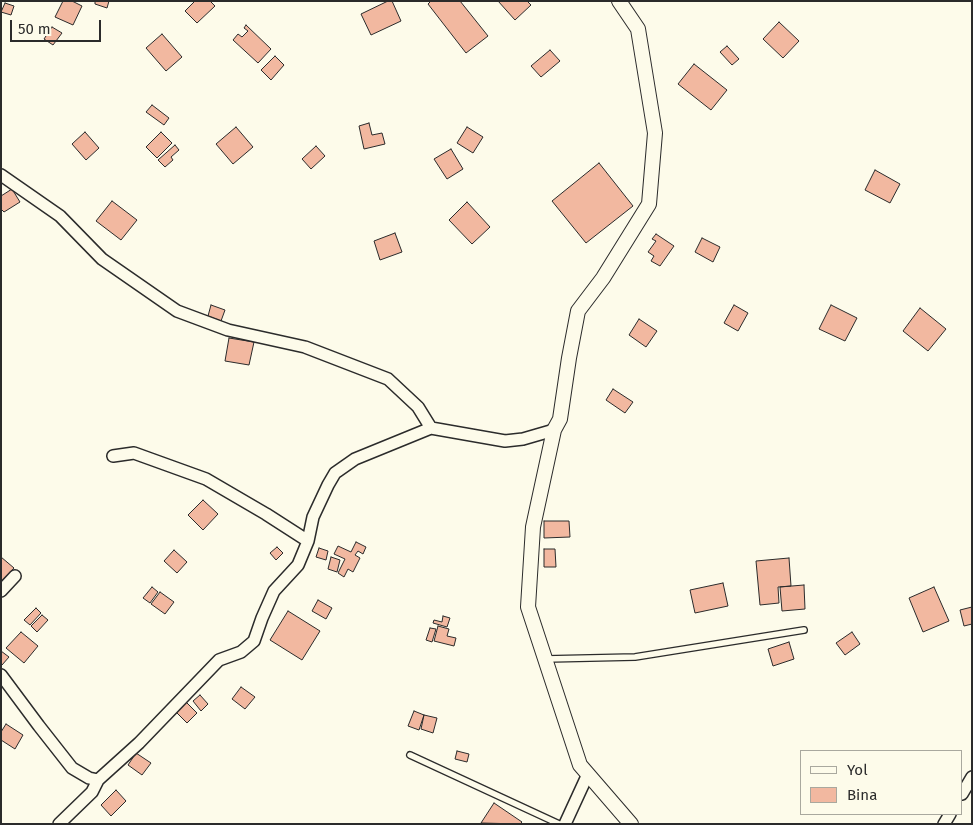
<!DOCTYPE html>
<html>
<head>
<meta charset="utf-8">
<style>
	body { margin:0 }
	#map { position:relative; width:973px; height:825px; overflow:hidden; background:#fdfbea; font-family:"Fira Sans",sans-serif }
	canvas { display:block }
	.frame { position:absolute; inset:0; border:2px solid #2b2b2b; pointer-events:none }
	.legend { position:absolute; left:800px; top:750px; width:162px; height:65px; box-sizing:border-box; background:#fdfbea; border:1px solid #a9a89e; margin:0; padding:6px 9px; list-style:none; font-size:15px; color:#2b2b2b }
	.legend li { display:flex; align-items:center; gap:10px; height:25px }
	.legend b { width:25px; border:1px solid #a9a89e }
	.scale { position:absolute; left:10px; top:20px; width:91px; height:22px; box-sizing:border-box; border:2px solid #2b2b2b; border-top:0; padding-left:6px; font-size:15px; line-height:18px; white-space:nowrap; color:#2b2b2b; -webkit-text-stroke:4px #fdfbea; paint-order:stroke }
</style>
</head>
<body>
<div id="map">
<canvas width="973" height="825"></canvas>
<div class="frame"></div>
<ul class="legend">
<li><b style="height:6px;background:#fdfbea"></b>Yol</li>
<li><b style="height:14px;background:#f2b8a0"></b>Bina</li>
</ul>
<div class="scale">50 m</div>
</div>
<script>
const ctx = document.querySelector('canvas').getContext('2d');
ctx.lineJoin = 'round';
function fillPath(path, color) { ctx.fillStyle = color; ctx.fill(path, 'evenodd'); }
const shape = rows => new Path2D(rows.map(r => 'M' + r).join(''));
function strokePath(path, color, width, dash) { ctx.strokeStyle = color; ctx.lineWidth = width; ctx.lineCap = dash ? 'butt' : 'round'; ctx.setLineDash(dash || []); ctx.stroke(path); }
const building = shape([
	[63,1,72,1,82,6,73,25,55,17,63,1],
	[95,1,109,1,107,8,95,4,95,1],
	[195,1,210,1,215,6,197,23,185,11,195,1],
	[388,1,392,1,401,21,371,35,361,14,388,1],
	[431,1,460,1,488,36,466,53,428,4,431,1],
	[498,1,527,1,531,5,515,20,498,1],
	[5,3,14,6,11,15,1,12,5,3],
	[779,22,799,41,783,58,763,39,779,22],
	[246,25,271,49,258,63,233,40,238,34,242,37,248,31,244,28,246,25],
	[52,27,62,33,53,45,44,39,52,27],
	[162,34,182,57,166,71,146,48,162,34],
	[727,46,739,59,732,65,720,52,727,46],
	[550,50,560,61,541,77,531,66,550,50],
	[275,56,284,65,271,80,261,70,275,56],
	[694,64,727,90,711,110,678,84,694,64],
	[152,105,169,118,164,125,146,112,152,105],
	[369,123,372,135,382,133,385,144,364,149,359,126,369,123],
	[236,127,253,147,233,164,216,144,236,127],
	[467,127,483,137,473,153,457,143,467,127],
	[85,132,99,148,86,160,72,144,85,132],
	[161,132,172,143,157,158,146,147,161,132],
	[175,145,179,150,171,157,173,160,165,167,158,160,175,145],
	[316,146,325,156,311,169,302,159,316,146],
	[451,149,463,169,447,179,434,159,451,149],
	[599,163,633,206,586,243,552,201,599,163],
	[875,170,900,184,890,203,865,190,875,170],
	[12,189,20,202,4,212,1,209,1,196,12,189],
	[112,201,137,220,121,240,96,221,112,201],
	[467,202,490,227,472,244,449,220,467,202],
	[395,233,402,252,380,260,374,241,395,233],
	[656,234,674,246,660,266,651,261,654,256,648,252,656,241,652,239,656,234],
	[702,238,720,247,713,262,695,252,702,238],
	[211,305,225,310,221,321,208,316,211,305],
	[734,305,748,313,738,331,724,323,734,305],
	[831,305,857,318,845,341,819,329,831,305],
	[920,308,946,329,928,351,903,331,920,308],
	[639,319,657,331,646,347,629,335,639,319],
	[229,338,254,342,249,365,225,361,229,338],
	[613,389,633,402,625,413,606,400,613,389],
	[203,500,218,514,203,530,188,515,203,500],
	[544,521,569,521,570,537,544,538,544,521],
	[356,542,366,547,363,554,358,551,355,555,360,558,353,572,348,569,344,577,338,573,345,559,334,554,338,546,351,552,356,542],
	[277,547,283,553,276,560,270,553,277,547],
	[319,548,328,551,326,560,316,557,319,548],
	[544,549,555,549,556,567,544,567,544,549],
	[174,550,187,562,177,573,164,561,174,550],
	[1,557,14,568,1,582,1,557],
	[331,557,340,560,337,572,328,569,331,557],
	[789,558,791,586,778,587,779,603,760,605,756,561,789,558],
	[723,583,728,606,695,613,690,590,723,583],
	[804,585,805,609,782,611,780,587,804,585],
	[152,587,158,592,150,603,143,598,152,587],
	[934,587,949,621,923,632,909,598,934,587],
	[160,592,174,602,165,614,151,604,160,592],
	[318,600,332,608,326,619,312,611,318,600],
	[972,607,972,624,964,626,960,610,972,607],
	[36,608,41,613,30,625,24,620,36,608],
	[288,611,320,631,302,660,270,640,288,611],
	[42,615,48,620,37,632,31,626,42,615],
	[443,616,450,618,447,627,433,623,434,620,442,622,443,616],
	[438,626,449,629,447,636,456,638,454,646,434,641,438,626],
	[430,628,436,629,432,642,426,640,430,628],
	[21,632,38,646,24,663,6,648,21,632],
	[852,632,860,644,845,655,836,643,852,632],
	[789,642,794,659,773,666,768,649,789,642],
	[1,651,9,657,2,665,1,664,1,651],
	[241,687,255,697,245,709,232,699,241,687],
	[200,695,208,704,201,711,193,701,200,695],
	[186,702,197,713,187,723,176,712,186,702],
	[414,711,424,715,419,730,408,726,414,711],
	[424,715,437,718,433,733,421,729,424,715],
	[6,724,23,735,15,749,1,740,1,732,6,724],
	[457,751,469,754,467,762,455,759,457,751],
	[136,753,151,763,142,775,128,765,136,753],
	[116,790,126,801,111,816,101,805,116,790],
	[494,803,522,822,520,824,481,823,494,803]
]);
const service = shape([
	[545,659,635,657,804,630],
	[410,755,559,824]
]);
const minor = shape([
	[1,175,60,216,102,259,177,311,228,330,305,347,388,379,418,407,431,428],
	[113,456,134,453,206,479,266,514,308,541],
	[1,591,15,576],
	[1,675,39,726,72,768,89,778,98,780,139,743,219,660,241,652,254,641,262,618,274,591,298,565,308,541,313,517,328,485,335,473,355,459,431,428,505,441,523,439,554,430],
	[962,794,972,777],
	[59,824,92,792,98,780],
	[565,824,588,774],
	[944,824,950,814]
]);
const tertiary = shape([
	[619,1,638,29,655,133,649,204,603,278,578,311,569,358,560,419,554,430,533,527,528,607,580,765,631,824]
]);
fillPath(building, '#f2b8a0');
strokePath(building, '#2b2b2b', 1);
strokePath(service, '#2b2b2b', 8);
strokePath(minor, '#2b2b2b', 14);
strokePath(tertiary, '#2b2b2b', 16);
strokePath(service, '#fdfbea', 5.5);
strokePath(minor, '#fdfbea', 11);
strokePath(tertiary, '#fdfbea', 14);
</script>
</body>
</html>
